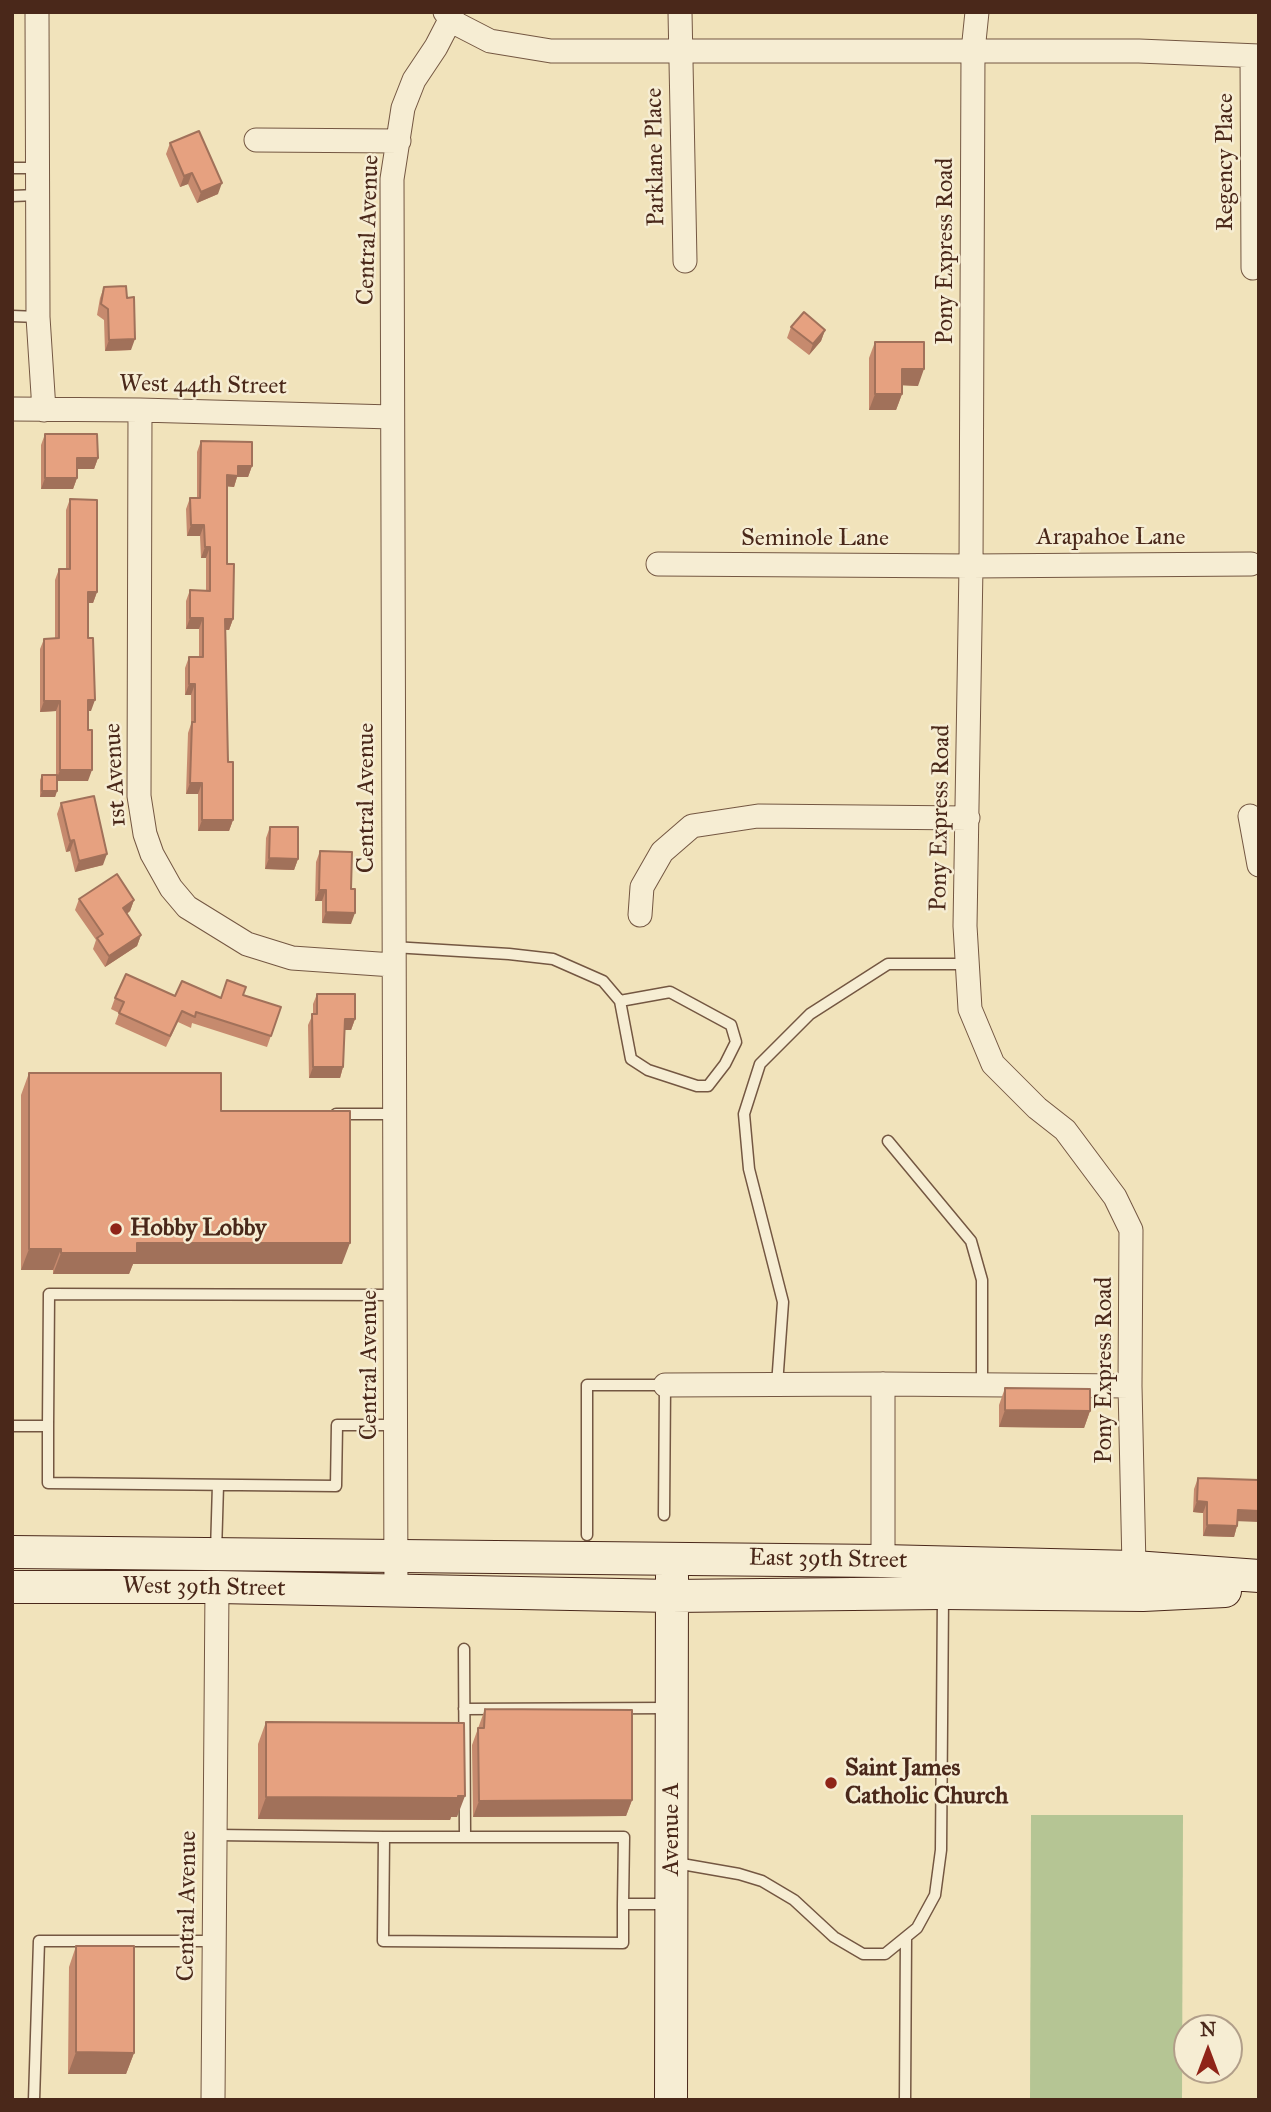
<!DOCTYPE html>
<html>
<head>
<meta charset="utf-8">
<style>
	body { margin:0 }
	#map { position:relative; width:1271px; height:2112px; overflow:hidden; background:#f1e3bb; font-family:"IM FELL Great Primer",serif }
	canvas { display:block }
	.frame { position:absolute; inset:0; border:14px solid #4a281a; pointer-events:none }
	.north { position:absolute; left:1173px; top:2014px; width:70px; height:70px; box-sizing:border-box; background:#f6edd3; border:2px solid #b19e89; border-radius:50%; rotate:0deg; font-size:19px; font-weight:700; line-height:28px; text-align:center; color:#4a281a }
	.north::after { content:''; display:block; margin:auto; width:24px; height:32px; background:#8f2418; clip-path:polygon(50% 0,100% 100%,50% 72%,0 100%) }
</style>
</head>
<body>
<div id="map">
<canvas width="1271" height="2112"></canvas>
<div class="frame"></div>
<div class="north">N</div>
</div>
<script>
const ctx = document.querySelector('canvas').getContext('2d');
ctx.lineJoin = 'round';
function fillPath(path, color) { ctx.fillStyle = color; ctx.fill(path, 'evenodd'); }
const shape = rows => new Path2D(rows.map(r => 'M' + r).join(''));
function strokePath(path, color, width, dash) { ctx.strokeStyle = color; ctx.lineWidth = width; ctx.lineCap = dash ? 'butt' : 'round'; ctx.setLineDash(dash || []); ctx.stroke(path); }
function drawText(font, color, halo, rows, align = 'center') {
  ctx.font = font + ' "IM FELL Great Primer",serif'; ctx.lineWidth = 5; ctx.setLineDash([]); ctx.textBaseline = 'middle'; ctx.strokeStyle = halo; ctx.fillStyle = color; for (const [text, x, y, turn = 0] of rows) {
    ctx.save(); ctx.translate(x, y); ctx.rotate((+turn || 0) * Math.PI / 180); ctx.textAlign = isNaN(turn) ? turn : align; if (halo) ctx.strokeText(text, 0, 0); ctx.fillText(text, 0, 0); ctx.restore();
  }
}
const green = shape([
	[1031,1815,1183,1815,1182,2100,1030,2100]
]);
const lane = shape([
	[12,168,36,168],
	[12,196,37,195],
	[12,316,38,317],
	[393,947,509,954,553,959,603,981,620,1001],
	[670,992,731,1025,736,1042,725,1064,708,1086,697,1086,648,1070,631,1059,620,1001,670,992],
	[336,1114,396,1114],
	[888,1141,971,1241,982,1280,982,1386],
	[777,1385,783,1302,749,1169,744,1114,760,1064,810,1014,888,964,968,964],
	[12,1426,48,1426,48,1483,336,1486,337,1425,397,1425],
	[48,1426,49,1294,396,1295],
	[587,1535,587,1385,665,1385,664,1515],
	[216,1552,218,1485],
	[464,1649,465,1837],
	[464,1709,669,1708],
	[215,1835,384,1837,383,1941,623,1943,623,1904,669,1904],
	[384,1837,624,1837,623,1904],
	[676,1863,739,1874,762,1881,794,1900,834,1937,863,1954,885,1954,917,1928,935,1895,941,1850,943,1596],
	[34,2100,39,1941,214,1941],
	[905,2100,906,1937]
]);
const street = shape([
	[37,12,38,317,44,410],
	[445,12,457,24,490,41,551,51,1139,51,1259,56],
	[680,12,685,261],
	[977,12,973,51,971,566,965,926,970,1009,993,1064,1037,1108,1065,1130,1115,1197,1131,1230,1130,1386,1134,1567],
	[1252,56,1253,268],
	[256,140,399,141],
	[12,409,140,410,392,417],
	[140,410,139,796,145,834,152,854,171,888,187,907,247,944,292,958,393,965],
	[658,564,971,566,1251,564],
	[1250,816,1259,865],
	[640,915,642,887,662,852,692,826,758,816,968,818],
	[883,1384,883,1561],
	[665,1385,883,1384,1130,1386],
	[396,1590,392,179,403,108,414,80,436,47,451,18],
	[213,2100,217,1587]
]);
const secondary = shape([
	[12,1552,883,1561,1134,1567,1259,1576],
	[12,1587,217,1587,672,1596,943,1593,1143,1595,1225,1591],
	[671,2100,672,1576]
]);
const wall = shape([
	[170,143,218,194,197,203,188,184,180,187,166,154],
	[104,287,131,350,105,351,104,320,97,315,100,298],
	[791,327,825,330,821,341,809,355,787,338],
	[875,342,918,386,902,385,902,394,896,410,869,410,869,358],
	[45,434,98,458,94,469,77,469,77,478,73,489,41,489,41,445],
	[201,441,252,466,248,477,237,477,234,487,227,486,227,564,233,619,229,630,226,630,228,762,233,820,229,831,198,831,198,794,186,794,188,733,191,724,191,695,185,695,185,668,189,657,199,657,199,629,186,629,186,601,190,590,206,591,206,558,201,558,200,536,187,536,186,509,190,498,197,498,197,452],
	[70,499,97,592,93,603,88,603,91,711,88,711,88,781,57,781,57,791,55,797,40,797,40,780,42,775,56,775,56,711,40,712,40,649,44,639,55,638,55,580,59,569,66,569,66,510],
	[61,803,103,865,75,872,70,851,66,852,57,814],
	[270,827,298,859,294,870,265,869,266,838],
	[320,851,351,924,322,923,322,901,315,901,316,862],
	[79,899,134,900,130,911,127,914,141,935,137,946,105,967,93,949,96,940,75,910],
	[317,994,355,1019,351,1030,344,1030,343,1067,340,1078,309,1078,308,1025,313,1014,313,1004],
	[243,995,281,1007,267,1047,192,1023,191,1028,178,1022,166,1047,115,1024,119,1013,111,1009,115,998,221,998],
	[29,1073,221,1111,342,1264,133,1264,129,1274,53,1274,53,1270,21,1270,21,1095],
	[1005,1388,1090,1411,1084,1428,999,1427,999,1405],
	[1198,1478,1238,1522,1234,1537,1203,1536,1203,1513,1193,1512,1194,1489],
	[485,1709,632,1800,626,1816,473,1817,472,1745],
	[266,1722,457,1817,451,1817,450,1820,258,1819,258,1744],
	[76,1946,134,2053,126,2074,68,2074,69,1967]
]);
const shadedWall = shape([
	[192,173,188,184,180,187,184,176],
	[222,183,218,194,197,203,201,192],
	[825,330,821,341,809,355,813,344],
	[135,339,131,350,105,351,109,340],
	[902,369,924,369,918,386,896,385],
	[875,394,902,394,896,410,869,410],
	[77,458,98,458,94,469,73,469],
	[238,466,252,466,248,477,237,477,234,487,223,486,227,475],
	[45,478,77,478,73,489,41,489],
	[191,525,204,525,200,536,187,536],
	[205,547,210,547,206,558,201,558],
	[88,592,97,592,93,603,84,603],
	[190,618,203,618,199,629,186,629],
	[225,619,233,619,229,630,221,629],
	[189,684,195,684,191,695,185,695],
	[88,700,95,700,91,711,84,711],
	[44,701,60,701,56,711,40,712],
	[60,770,92,770,88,781,56,781],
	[190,783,202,783,198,794,186,794],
	[42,791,57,791,55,797,40,797],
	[202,820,233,820,229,831,198,831],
	[74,840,70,851,66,852,70,841],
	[107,854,103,865,75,872,79,861],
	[269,858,298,859,294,870,265,869],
	[319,890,326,890,322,901,315,901],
	[134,900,130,911,119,919,123,908],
	[326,912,355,913,351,924,322,923],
	[141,935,137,946,105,967,109,956],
	[345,1019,355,1019,351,1030,341,1030],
	[313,1067,343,1067,340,1078,309,1078],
	[137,1243,350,1243,342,1264,133,1264,129,1274,53,1274,61,1253],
	[29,1249,61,1249,53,1270,21,1270],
	[1005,1410,1090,1411,1084,1428,999,1427],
	[1197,1501,1207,1502,1203,1513,1193,1512],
	[1238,1510,1259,1511,1259,1522,1234,1521],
	[1207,1525,1237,1526,1234,1537,1203,1536],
	[465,1796,457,1817,451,1817,450,1820,258,1819,266,1797],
	[632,1800,626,1816,473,1817,479,1801],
	[76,2052,134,2053,126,2074,68,2074]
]);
const building = shape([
	[199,131,222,183,201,192,192,173,184,176,170,143,199,131],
	[126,286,127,298,134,297,135,339,109,340,108,309,101,304,104,287,126,286],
	[804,312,825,330,813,344,791,327,804,312],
	[875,342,924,342,924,369,902,369,902,394,875,394,875,342],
	[45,434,97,434,98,458,77,458,77,478,45,478,45,434],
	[201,441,252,442,252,466,238,466,238,476,227,475,227,564,234,564,233,619,225,619,228,762,233,762,233,820,202,820,202,783,190,783,192,722,195,722,195,684,189,684,189,657,203,657,203,618,190,618,190,590,210,591,210,547,205,547,204,525,191,525,190,498,200,498,201,441],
	[70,499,97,500,97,592,88,592,88,638,93,638,95,700,88,700,88,730,92,730,92,770,60,770,60,701,44,701,44,639,59,638,59,569,70,569,70,499],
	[42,775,57,775,57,791,42,791,42,775],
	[94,796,107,854,79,861,74,840,70,841,61,803,94,796],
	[270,827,298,827,298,859,269,858,270,827],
	[320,851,352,852,351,889,355,889,355,913,326,912,326,890,319,890,320,851],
	[117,874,134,900,123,908,141,935,109,956,97,938,103,934,79,899,117,874],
	[126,974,175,996,182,981,221,998,227,980,246,987,243,995,281,1007,271,1036,196,1012,195,1017,182,1011,170,1036,119,1013,124,1002,115,998,126,974],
	[317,994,355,994,355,1019,345,1019,343,1067,313,1067,312,1014,317,1014,317,994],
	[29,1073,221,1073,221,1111,350,1111,350,1243,137,1243,137,1253,61,1253,61,1249,29,1249,29,1073],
	[1005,1388,1090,1389,1090,1411,1005,1410,1005,1388],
	[1198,1478,1259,1480,1259,1511,1238,1510,1237,1526,1207,1525,1207,1502,1197,1501,1198,1478],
	[485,1709,632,1710,632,1800,479,1801,478,1728,484,1728,485,1709],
	[266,1722,464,1723,465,1796,458,1796,458,1798,266,1797,266,1722],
	[76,1946,134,1946,134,2053,76,2052,76,1946]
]);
const markers = [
	[116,1229,7,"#8f2418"],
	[831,1783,7,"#8f2418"]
];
const streetNames = [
	["Parklane Place",656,157,-91],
	["Regency Place",1226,162,-90],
	["Central Avenue",369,230,-88],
	["Pony Express Road",946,251,-90],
	["West 44th Street",203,386,1],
	["Arapahoe Lane",1111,538],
	["Seminole Lane",815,539],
	["1st Avenue",116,775,-93],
	["Central Avenue",367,798,-90],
	["Pony Express Road",941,818,-89],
	["Central Avenue",370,1365,-90],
	["Pony Express Road",1105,1370,-90],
	["East 39th Street",828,1560,1],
	["West 39th Street",204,1588,1],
	["Avenue A",672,1829,-90],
	["Central Avenue",188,1906,-89]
];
const poiNames = [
	["Hobby Lobby",130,1229],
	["Saint James",845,1769],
	["Catholic Church",845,1797]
];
fillPath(green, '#b5c594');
strokePath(lane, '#745742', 13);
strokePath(street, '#745742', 25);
strokePath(secondary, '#4a281a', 34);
strokePath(lane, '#f6edd3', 10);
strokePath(street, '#f6edd3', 23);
strokePath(secondary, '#f6edd3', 32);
fillPath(wall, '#c68a6e');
fillPath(shadedWall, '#a1715a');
fillPath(building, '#e6a180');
strokePath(building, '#a1715a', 2);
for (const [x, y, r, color] of markers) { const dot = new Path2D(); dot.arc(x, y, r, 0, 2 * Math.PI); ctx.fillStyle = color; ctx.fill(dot); strokePath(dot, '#f6edd3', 2.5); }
drawText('24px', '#4a281a', '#f6edd3', streetNames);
drawText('bold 24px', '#4a281a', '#f6edd3', poiNames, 'left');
</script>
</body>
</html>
